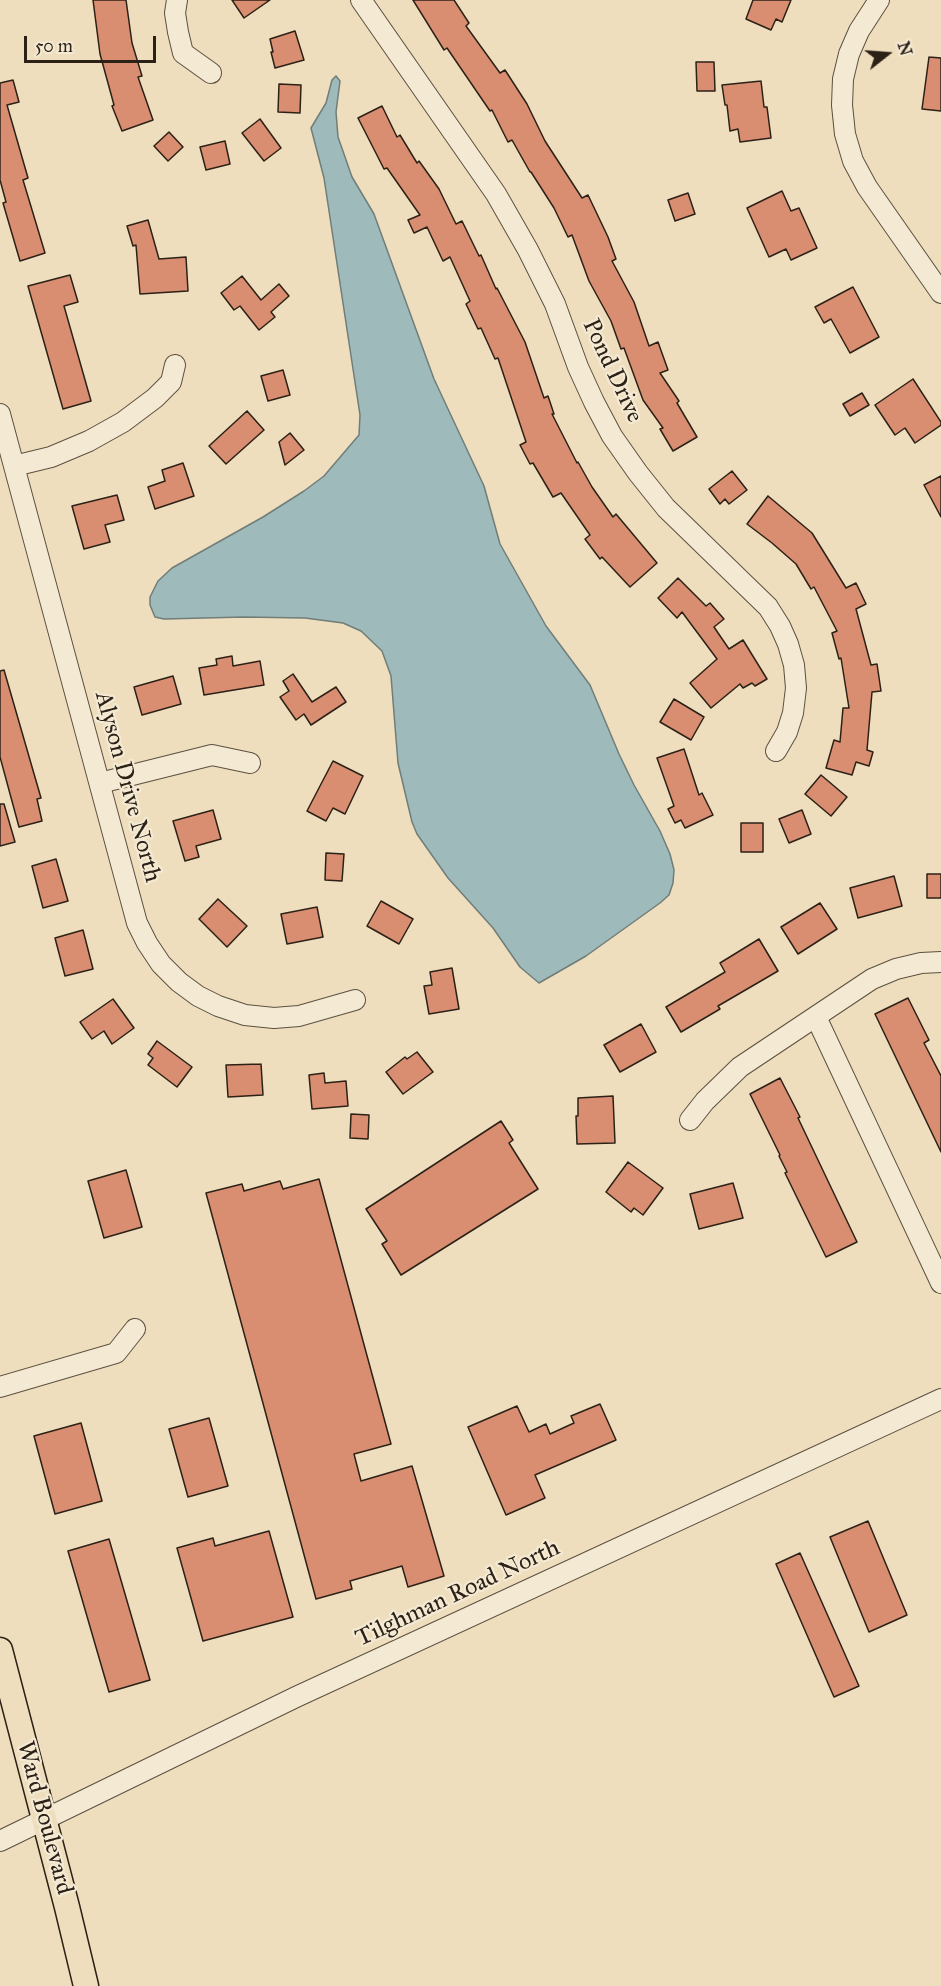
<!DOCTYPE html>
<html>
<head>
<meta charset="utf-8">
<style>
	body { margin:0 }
	#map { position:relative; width:941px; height:1986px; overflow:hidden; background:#eedebd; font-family:"IM FELL Great Primer",serif }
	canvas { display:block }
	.north { position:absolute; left:857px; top:24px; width:60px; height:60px; -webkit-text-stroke:4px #f4ead4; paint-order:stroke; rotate:73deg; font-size:16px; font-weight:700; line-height:24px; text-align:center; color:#2c2116 }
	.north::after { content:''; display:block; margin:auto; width:21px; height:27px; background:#2c2116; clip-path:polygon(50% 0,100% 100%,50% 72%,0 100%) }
	.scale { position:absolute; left:24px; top:36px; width:132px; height:27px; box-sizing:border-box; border:3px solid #2c2116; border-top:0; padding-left:8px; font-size:18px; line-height:21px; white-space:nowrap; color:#2c2116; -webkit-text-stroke:4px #f4ead4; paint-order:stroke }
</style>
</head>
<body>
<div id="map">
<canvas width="941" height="1986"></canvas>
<div class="north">N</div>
<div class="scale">50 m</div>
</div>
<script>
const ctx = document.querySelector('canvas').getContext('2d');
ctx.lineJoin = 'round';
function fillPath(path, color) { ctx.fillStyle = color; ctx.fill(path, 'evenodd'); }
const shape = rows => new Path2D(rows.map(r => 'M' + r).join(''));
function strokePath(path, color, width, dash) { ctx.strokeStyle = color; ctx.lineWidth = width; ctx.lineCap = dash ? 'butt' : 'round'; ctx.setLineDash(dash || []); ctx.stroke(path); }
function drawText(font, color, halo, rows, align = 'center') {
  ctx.font = font + ' "IM FELL Great Primer",serif'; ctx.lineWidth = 4.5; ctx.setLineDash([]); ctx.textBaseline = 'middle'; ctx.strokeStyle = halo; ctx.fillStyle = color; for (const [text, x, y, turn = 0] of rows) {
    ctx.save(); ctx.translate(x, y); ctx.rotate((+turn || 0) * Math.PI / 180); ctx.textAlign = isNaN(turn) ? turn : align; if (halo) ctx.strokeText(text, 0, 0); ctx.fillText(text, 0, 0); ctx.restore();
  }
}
const water = shape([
	[336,76,340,81,336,112,338,137,352,177,374,214,434,379,484,486,500,544,546,626,590,685,619,754,634,785,660,831,670,854,674,870,673,883,669,895,660,903,586,956,539,983,520,967,493,928,448,878,417,834,412,822,398,763,391,676,382,651,361,631,343,623,305,618,244,617,164,619,155,617,150,605,150,597,158,581,172,568,263,517,304,491,324,476,359,435,360,415,324,178,311,128,326,103,332,80,336,76]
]);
const building = shape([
	[93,0,126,0,132,43,142,76,138,77,153,120,122,131,112,106,114,105,100,54,93,0],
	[232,0,270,0,244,18,232,0],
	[413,0,454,0,469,23,466,26,500,73,505,70,527,104,545,141,582,198,588,195,608,237,616,259,612,261,634,302,649,346,658,342,668,370,660,373,679,401,677,403,697,437,673,451,660,429,663,428,643,400,624,348,621,349,611,321,589,281,572,235,568,237,554,208,531,172,530,172,512,140,508,142,492,110,490,111,447,48,444,50,413,0],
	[753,0,791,0,782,22,776,19,771,30,746,19,753,0],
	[295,31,304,60,275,68,271,52,273,52,270,39,295,31],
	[929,57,941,58,941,111,922,109,929,57],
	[696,62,714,62,715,91,697,91,696,62],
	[13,80,19,102,7,105,28,178,23,180,45,253,20,261,3,203,6,202,0,180,0,83,13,80],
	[761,81,764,107,767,107,771,138,740,142,738,129,730,131,727,105,725,105,722,85,761,81],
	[279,84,301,85,300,113,278,112,279,84],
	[382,106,397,137,400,135,417,163,419,161,439,189,456,224,462,221,479,256,481,255,496,289,497,288,525,342,544,398,548,396,554,414,552,414,577,463,578,462,592,487,613,517,616,514,657,563,630,587,602,557,600,559,585,539,590,535,561,493,553,497,533,463,530,464,520,445,526,442,498,358,495,359,481,328,478,329,466,304,470,301,450,257,443,261,427,227,414,233,408,220,420,215,387,168,384,169,358,118,382,106],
	[260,119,281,148,264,161,242,133,260,119],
	[169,132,183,147,168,161,154,146,169,132],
	[225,141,230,164,206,170,200,147,225,141],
	[782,191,791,211,799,208,817,248,791,260,786,249,769,257,747,208,782,191],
	[688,193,695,214,675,221,668,200,688,193],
	[148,220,159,259,186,257,188,291,140,294,136,245,133,246,127,226,148,220],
	[70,275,78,302,64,306,91,401,63,409,28,286,70,275],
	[242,276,261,300,279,284,289,296,271,312,275,317,259,330,240,306,234,310,221,293,242,276],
	[853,287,879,337,850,353,831,319,824,323,815,307,853,287],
	[283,370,290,395,268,401,261,376,283,370],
	[913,379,941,422,941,425,915,443,905,428,895,435,875,405,913,379],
	[862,393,869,405,850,416,843,404,862,393],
	[247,411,264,430,226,464,209,446,247,411],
	[290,433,304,450,285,465,279,442,290,433],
	[183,463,194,496,155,509,148,487,165,481,162,470,183,463],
	[732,471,747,490,729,504,725,499,720,504,709,489,732,471],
	[941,476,941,517,924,485,941,476],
	[117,495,124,520,105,525,110,542,84,549,72,506,117,495],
	[768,496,812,533,846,588,856,583,866,604,856,609,871,665,877,664,881,691,872,692,867,750,873,752,869,766,856,762,852,775,826,768,834,740,840,742,843,708,849,708,841,658,839,659,832,633,837,631,814,587,811,589,796,564,772,543,747,524,768,496],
	[678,578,706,606,710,603,724,619,714,627,729,649,743,640,767,679,755,686,752,683,743,688,740,684,711,708,690,683,717,659,682,612,677,618,658,598,678,578],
	[232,656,233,666,260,661,264,685,204,695,199,668,217,665,216,659,232,656],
	[4,670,41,798,37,799,42,821,19,827,0,757,0,671,4,670],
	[293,674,312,702,336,687,346,702,311,725,304,714,296,720,280,697,289,691,283,681,293,674],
	[173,676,181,704,142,715,134,687,173,676],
	[674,699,704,717,691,740,660,722,674,699],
	[684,749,699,795,702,793,713,815,685,828,681,820,675,823,668,809,674,806,657,758,684,749],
	[333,761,363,776,345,814,333,808,326,821,307,811,333,761],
	[821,775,847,797,831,816,805,794,821,775],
	[0,804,4,804,15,842,0,846,0,804],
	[213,810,221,839,196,846,199,857,185,861,173,821,213,810],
	[802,810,811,834,789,843,779,819,802,810],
	[741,823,763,823,763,852,741,852,741,823],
	[326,853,344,854,342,881,325,880,326,853],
	[56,859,68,901,43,908,32,866,56,859],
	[927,874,941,874,941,898,927,898,927,874],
	[894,876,902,906,858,918,850,888,894,876],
	[218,899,247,926,227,947,199,919,218,899],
	[381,901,413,919,399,944,367,926,381,901],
	[820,903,837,929,798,954,781,927,820,903],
	[317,907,323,937,287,944,281,914,317,907],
	[83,930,93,969,65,976,55,938,83,930],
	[759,939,778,971,718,1006,720,1009,681,1032,666,1007,725,972,720,963,759,939],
	[452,968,459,1009,429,1014,424,986,432,985,430,972,452,968],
	[908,998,929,1040,924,1043,941,1076,941,1152,875,1014,908,998],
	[113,999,134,1028,112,1044,104,1031,92,1039,80,1022,113,999],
	[641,1024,656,1052,620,1072,604,1045,641,1024],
	[157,1041,192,1067,177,1087,148,1065,153,1058,148,1054,157,1041],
	[417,1052,433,1072,403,1094,386,1072,405,1057,407,1059,417,1052],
	[261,1064,263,1095,228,1097,226,1065,261,1064],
	[324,1073,325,1083,346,1081,348,1106,312,1109,309,1075,324,1073],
	[780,1078,800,1117,798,1118,857,1242,826,1257,785,1173,787,1172,779,1156,780,1155,750,1094,780,1078],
	[613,1096,615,1143,577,1144,576,1116,578,1116,578,1098,613,1096],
	[351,1114,369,1115,368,1139,350,1138,351,1114],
	[501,1121,513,1140,509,1143,538,1189,401,1275,382,1244,387,1241,366,1209,501,1121],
	[628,1162,663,1188,643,1215,634,1208,631,1212,606,1192,628,1162],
	[126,1170,142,1227,104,1238,88,1181,126,1170],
	[319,1179,391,1444,354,1454,361,1481,412,1466,444,1576,408,1587,402,1566,350,1581,352,1589,316,1599,206,1193,242,1184,244,1191,280,1181,283,1189,319,1179],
	[733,1183,743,1218,699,1229,690,1194,733,1183],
	[600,1404,616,1440,535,1475,545,1498,506,1515,468,1427,517,1406,529,1432,546,1424,550,1434,574,1423,571,1416,600,1404],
	[209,1418,228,1486,188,1497,169,1429,209,1418],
	[81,1423,102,1501,55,1514,34,1436,81,1423],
	[868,1521,907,1615,869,1632,830,1537,868,1521],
	[269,1531,293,1617,203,1641,177,1548,213,1538,215,1546,269,1531],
	[109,1539,150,1680,109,1692,68,1551,109,1539],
	[800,1553,859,1686,834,1697,776,1564,800,1553]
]);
const minor = shape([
	[177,0,175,13,178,32,183,53,211,73],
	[361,0,496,194,528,250,555,304,578,367,594,402,612,436,638,473,666,508,768,607,780,626,788,644,794,665,796,688,793,713,787,732,776,751],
	[879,0,859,31,849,54,843,79,842,105,845,134,853,161,867,187,941,293],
	[0,414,137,923,147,943,161,964,179,982,198,996,218,1006,245,1015,274,1018,299,1016,355,1000],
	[14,466,51,457,89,441,123,422,155,398,171,382,175,365],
	[100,783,212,755,250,763],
	[816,1017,941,1283],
	[690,1120,705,1101,740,1067,872,979,896,969,921,963,941,962],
	[0,1387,116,1353,135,1329],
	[0,1841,296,1697,941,1399]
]);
const major = shape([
	[0,1650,67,1907,86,1986]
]);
const streetNames = [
	["Pond Drive",612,371,65],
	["Alyson Drive North",127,787,75],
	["Tilghman Road North",458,1594,-25],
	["Ward Boulevard",44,1818,75]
];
fillPath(water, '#9ebabb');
strokePath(water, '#707d79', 1.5);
fillPath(building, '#d98e72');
strokePath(building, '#2c2116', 1.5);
strokePath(minor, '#5c5040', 22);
strokePath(major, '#2c2116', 27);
strokePath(minor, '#f4ead4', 20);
strokePath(major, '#eedebd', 24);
drawText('24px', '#2c2116', '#f4ead4', streetNames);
</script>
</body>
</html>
